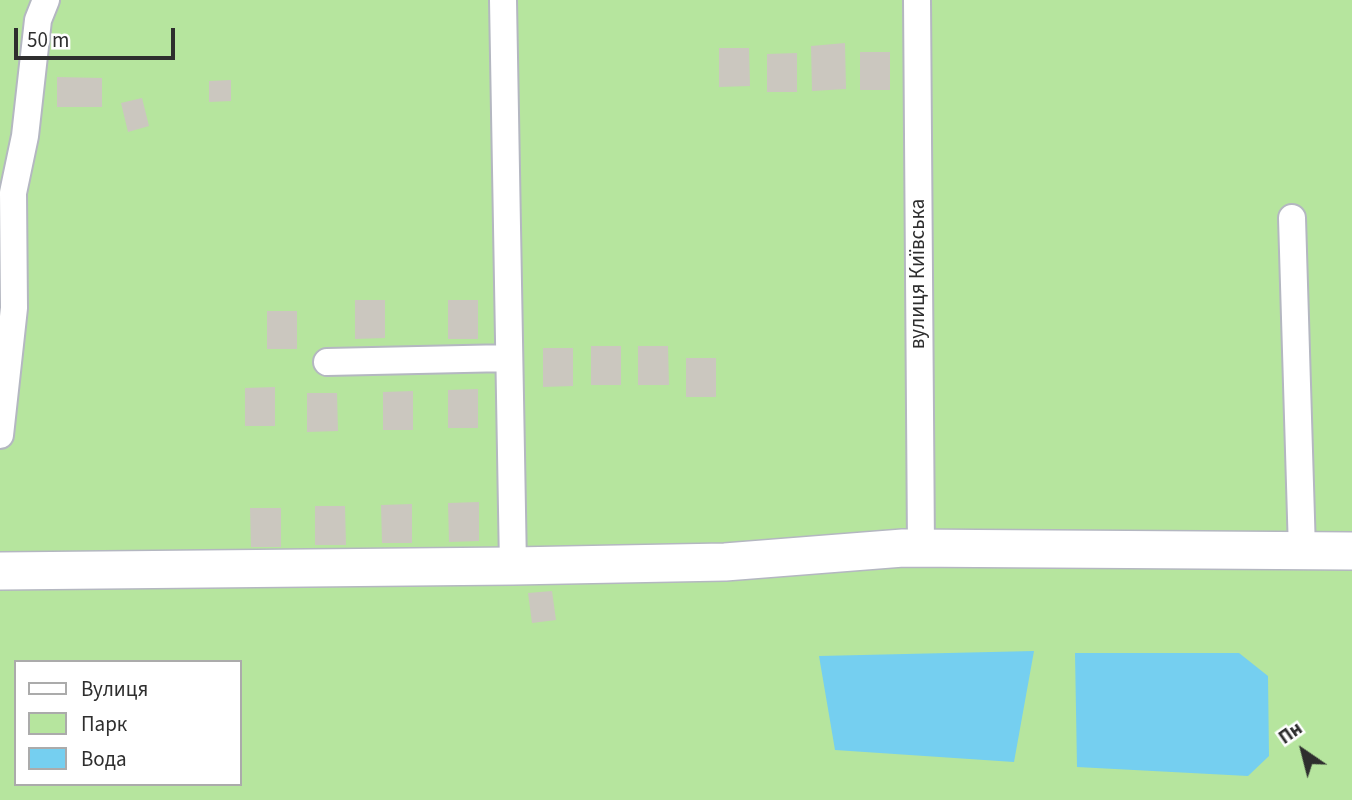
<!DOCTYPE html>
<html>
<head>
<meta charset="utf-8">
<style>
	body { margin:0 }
	#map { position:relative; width:1352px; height:800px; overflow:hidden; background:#efe9e1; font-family:"Source Sans 3",sans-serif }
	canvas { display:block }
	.legend { position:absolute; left:14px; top:660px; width:228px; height:126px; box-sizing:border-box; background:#fff; border:2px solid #ababab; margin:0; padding:9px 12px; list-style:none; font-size:21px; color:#2e2e2e }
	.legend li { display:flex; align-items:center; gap:14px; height:35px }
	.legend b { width:35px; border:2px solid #ababab }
	.north { position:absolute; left:1268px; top:716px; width:70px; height:70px; -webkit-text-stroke:5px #fff; paint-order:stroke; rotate:325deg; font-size:19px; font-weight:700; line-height:28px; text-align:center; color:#2e2e2e }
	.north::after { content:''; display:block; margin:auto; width:24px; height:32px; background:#2e2e2e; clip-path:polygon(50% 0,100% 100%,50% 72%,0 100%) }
	.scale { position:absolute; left:14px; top:28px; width:161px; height:32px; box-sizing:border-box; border:4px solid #2e2e2e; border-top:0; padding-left:9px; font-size:21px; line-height:24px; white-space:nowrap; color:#2e2e2e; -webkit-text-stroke:5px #fff; paint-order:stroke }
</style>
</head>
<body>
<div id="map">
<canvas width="1352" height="800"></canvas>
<ul class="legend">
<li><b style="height:9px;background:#fff"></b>Вулиця</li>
<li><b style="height:19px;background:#b6e59e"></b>Парк</li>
<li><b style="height:19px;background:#75cff0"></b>Вода</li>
</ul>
<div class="north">Пн</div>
<div class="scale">50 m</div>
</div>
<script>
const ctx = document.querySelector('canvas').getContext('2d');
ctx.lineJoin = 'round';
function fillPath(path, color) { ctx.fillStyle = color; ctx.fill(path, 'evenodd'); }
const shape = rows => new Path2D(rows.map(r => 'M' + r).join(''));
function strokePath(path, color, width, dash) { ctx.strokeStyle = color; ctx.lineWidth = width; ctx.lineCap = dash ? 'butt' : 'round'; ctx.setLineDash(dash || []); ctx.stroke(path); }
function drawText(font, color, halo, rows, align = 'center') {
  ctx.font = font + ' "Source Sans 3",sans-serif'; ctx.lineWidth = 5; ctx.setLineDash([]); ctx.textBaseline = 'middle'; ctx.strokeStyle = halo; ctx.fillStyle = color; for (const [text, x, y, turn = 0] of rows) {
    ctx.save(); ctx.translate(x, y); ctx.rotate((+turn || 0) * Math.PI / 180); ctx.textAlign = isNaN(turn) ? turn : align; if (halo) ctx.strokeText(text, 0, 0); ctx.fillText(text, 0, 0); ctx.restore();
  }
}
const green = shape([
	[0,0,1352,0,1352,800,0,800],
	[16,662,240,662,240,784,16,784]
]);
const water = shape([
	[1034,651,1014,762,835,750,819,656],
	[1075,653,1239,653,1268,676,1269,756,1248,776,1077,767]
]);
const building = shape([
	[845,43,846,89,812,91,811,46],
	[719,48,749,48,750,86,719,87],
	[860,52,890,52,890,90,860,90],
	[797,53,797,92,767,92,767,54],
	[57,77,102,78,102,107,57,107],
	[231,80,231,101,209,102,209,81],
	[142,98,149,126,128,132,121,103],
	[355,300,385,300,385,338,355,339],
	[448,300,478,300,478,339,448,339],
	[267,311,297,311,297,349,267,349],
	[591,346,621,346,621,385,591,385],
	[638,346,668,346,669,385,638,385],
	[543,348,573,348,573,386,543,387],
	[686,358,716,358,716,397,686,397],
	[275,387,275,426,245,426,245,388],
	[478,389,478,428,448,428,448,390],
	[413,391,413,430,383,430,383,392],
	[307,393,337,393,338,431,307,432],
	[479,502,479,541,449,542,448,503],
	[412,504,412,543,382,543,381,505],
	[315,506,345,506,346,545,315,545],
	[250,508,281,508,281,547,251,547],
	[552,591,556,620,532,623,528,593]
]);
const street = shape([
	[503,0,513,566],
	[917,0,921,548],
	[1292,218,1302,551],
	[327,362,509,358],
	[0,435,14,308,13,193,25,136,38,20,46,0]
]);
const secondary = shape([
	[0,571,513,566,725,562,903,548,1352,551]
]);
const streetNames = [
	["вулиця Київська",919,274,-90]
];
fillPath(green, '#b6e59e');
fillPath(water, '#75cff0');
fillPath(building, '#cbc7bf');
strokePath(street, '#b4b7c1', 30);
strokePath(secondary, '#b4b7c1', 40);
strokePath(street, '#fff', 26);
strokePath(secondary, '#fff', 37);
drawText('21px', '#2e2e2e', '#fff', streetNames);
</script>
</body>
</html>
